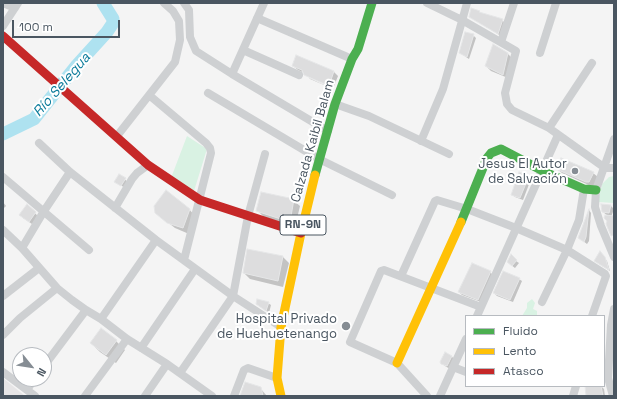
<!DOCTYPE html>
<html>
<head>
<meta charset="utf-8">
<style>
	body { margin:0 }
	#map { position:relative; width:617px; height:399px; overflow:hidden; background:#f4f4f4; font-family:"Space Grotesk",sans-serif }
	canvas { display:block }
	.frame { position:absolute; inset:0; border:4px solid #4a5661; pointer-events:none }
	.legend { position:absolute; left:465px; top:315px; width:140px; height:72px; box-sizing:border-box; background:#fff; border:1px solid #b7bbc0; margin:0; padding:5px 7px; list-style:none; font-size:12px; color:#4a5661 }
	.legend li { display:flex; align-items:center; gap:8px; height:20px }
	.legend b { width:20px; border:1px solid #b7bbc0 }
	.north { position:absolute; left:12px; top:347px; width:40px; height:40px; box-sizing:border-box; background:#fff; border:1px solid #b7bbc0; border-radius:50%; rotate:120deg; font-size:11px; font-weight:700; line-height:16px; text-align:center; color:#4a5661 }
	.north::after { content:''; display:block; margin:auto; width:14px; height:18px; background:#868d94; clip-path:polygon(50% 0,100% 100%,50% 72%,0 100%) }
	.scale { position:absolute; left:12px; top:20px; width:108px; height:18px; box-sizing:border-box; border:2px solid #4a5661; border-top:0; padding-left:5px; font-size:12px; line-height:14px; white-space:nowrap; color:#4a5661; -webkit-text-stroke:3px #fff; paint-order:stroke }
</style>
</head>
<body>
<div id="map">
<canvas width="617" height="399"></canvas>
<div class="frame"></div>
<ul class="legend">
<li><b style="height:5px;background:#4caf50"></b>Fluido</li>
<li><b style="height:5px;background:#ffc107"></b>Lento</li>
<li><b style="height:5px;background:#c62828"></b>Atasco</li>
</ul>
<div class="north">N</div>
<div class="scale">100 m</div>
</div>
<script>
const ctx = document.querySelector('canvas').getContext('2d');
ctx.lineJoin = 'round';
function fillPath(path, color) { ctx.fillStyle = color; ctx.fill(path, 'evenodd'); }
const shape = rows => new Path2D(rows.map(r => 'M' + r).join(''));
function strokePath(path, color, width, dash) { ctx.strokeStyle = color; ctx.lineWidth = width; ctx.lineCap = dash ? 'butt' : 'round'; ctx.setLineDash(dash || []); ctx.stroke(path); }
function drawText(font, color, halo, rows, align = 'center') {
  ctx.font = font + ' "Space Grotesk",sans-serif'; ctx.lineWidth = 4; ctx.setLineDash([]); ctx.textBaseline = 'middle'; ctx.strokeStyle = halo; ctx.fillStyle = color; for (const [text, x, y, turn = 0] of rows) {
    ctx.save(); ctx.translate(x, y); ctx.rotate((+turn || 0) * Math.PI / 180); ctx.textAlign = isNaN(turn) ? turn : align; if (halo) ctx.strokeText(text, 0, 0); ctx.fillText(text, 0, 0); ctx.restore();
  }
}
const education = shape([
	[3,378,25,396,3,396]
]);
const green = shape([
	[187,136,207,149,194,191,171,178],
	[614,176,614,203,598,202,602,184,609,177],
	[532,299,535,303,533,309,537,311,537,316,522,316,527,308,527,303]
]);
const shadow = shape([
	[479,12,482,14,502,20,505,23,501,36,470,17],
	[473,35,476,38,469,59,460,53],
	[493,46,508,54,512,58,508,78,491,71,486,66],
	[293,66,334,72,338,76,333,89,310,79,309,78,333,89,334,87,298,70],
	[557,169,593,173,598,177,594,186,591,186,562,173],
	[119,175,128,182,125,188,116,182],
	[529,177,531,179,523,200,515,197,512,194],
	[293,200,300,206,295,227,264,217,258,211],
	[3,202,6,206,3,209],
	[27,206,38,216,32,224,23,218],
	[611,206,614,209,611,217,614,217,614,238,607,224,608,216,603,212],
	[189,209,195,216,189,234,175,228,156,213],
	[589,210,591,213,589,241,587,244,579,238],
	[248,250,283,257,289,263,283,287,250,279,244,273],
	[600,253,607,261,610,271,599,264],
	[516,261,519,263,515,268,511,265],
	[490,272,493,275,481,302,462,295,459,292],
	[519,279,522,281,513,302,497,296,494,293],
	[268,303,271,305,269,313,257,304],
	[101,330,116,341,125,350,116,363,100,352,91,343],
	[446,353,455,359,450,369,445,366,442,363],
	[586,386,601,386,604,389,605,396,587,396],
	[260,388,267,396,240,396]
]);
const river = shape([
	[3,134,34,119,77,65,107,32,113,23,113,19,103,3]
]);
const building = shape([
	[471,8,480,11,479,12,503,19,498,34,469,17,471,8],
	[465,32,474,34,467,57,459,53,465,32],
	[493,44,508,53,503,75,485,66,493,44],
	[296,55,334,71,329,86,304,75,302,70,292,66,296,55],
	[561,158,594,172,589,182,586,182,556,169,561,158],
	[519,172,529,176,520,198,511,195,519,172],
	[119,174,126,178,121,186,114,182,119,174],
	[166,190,190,209,183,228,167,223,155,213,154,206,166,190],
	[261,192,294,199,290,222,256,211,261,192],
	[27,204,36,212,29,222,19,215,27,204],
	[601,204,611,205,609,213,602,212,601,204],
	[589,209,586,237,584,242,578,238,589,209],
	[605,215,614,216,614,235,611,236,606,224,607,221,604,218,605,215],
	[247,249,283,256,278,281,243,273,247,249],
	[600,251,605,257,609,270,594,261,600,251],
	[511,254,517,260,512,266,507,262,511,254],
	[472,263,491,271,478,300,458,292,472,263],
	[503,271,520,278,510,300,493,293,503,271],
	[257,299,269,302,266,311,256,304,257,299],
	[101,328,117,340,106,355,90,343,101,328],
	[445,352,452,356,447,366,441,364,440,362,445,352],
	[245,382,261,387,263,396,240,396,245,382],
	[585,386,601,386,603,396,586,396,585,386]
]);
const street = shape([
	[3,3,15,8],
	[184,3,189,10,190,37,196,51,232,74,328,131],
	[427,3,462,20,516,51,505,93,507,104,512,110,549,128,605,168,614,168],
	[257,18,352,59],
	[3,26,18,3],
	[501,42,514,3],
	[243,50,299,75],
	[540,53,556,3],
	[232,74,264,3],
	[208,93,319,159,392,195],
	[149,95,206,143,210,148,211,153,184,260],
	[335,104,369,116,449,154],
	[549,128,592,63],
	[117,136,175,62,180,40,179,21,173,11,164,3],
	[614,139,596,190,595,207,601,226,614,257],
	[421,141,443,89,467,3],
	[39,143,70,172,156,240,233,296,281,327],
	[3,177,89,250],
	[115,208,132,179,137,173,148,165],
	[3,230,22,248,57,288,72,300,86,310,101,319,127,339,167,364,212,396],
	[22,248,44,211,70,172],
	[401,276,435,201,437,200,467,209,516,228,567,250,605,274,606,276,592,316],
	[3,296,39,268],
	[542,302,567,250,579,220,584,189],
	[477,316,558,135],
	[101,319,156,240],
	[3,335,20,318,57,288],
	[141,348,195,269],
	[44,366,86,310],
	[453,367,466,372],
	[3,372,35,396],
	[180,373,233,296,248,216,265,154],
	[27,390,34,379],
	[85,396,127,339],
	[145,396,167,364],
	[234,396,244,370,248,368,277,378],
	[427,396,397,363,350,342,381,271,384,270,481,307],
	[440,396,466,339],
	[573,396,576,386],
	[613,396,608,378,611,325,614,309]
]);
const fast = shape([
	[315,175,335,104,352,59,358,49,372,3],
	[461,222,487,158,491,153,501,149,543,171,584,189,596,190]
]);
const slow = shape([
	[397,363,461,222],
	[281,396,277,378,281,327,301,233,315,175]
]);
const jam = shape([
	[3,36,148,165,200,200,301,233]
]);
const markers = [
	[575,171,4,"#868d94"],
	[346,326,5,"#868d94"]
];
const shields = [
	[303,225,46]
];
const shieldNames = [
	["RN-9N",303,225]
];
const streetNames = [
	["Calzada Kaibil Balam",313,141,-74]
];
const poiNames = [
	["Jesus El Autor",567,164],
	["de Salvación",567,179],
	["Hospital Privado",337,319],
	["de Huehuetenango",337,334]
];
const waterNames = [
	["Río Selegua",62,85,-49]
];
fillPath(education, '#e6e5e6');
fillPath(green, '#d9f2e3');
fillPath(shadow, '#0003');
strokePath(river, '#aee2f0', 13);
fillPath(building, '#ddddde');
strokePath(building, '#e5e6e7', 1);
strokePath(street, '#ced0d2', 8);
strokePath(fast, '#4caf50', 9);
strokePath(slow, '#ffc107', 9);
strokePath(jam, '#c62828', 9);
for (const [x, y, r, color] of markers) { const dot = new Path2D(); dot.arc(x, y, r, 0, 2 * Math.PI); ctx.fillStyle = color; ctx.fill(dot); strokePath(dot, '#fff', 1.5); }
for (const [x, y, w] of shields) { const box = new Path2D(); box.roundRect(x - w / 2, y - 10, w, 20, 3); ctx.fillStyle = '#fff'; ctx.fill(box); strokePath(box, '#4a5661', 1); }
drawText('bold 12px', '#4a5661', null, shieldNames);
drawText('13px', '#4a5661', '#fff', streetNames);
drawText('13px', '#4a5661', '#fff', poiNames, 'right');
drawText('italic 14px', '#0c7c9b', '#fff', waterNames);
</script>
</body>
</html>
